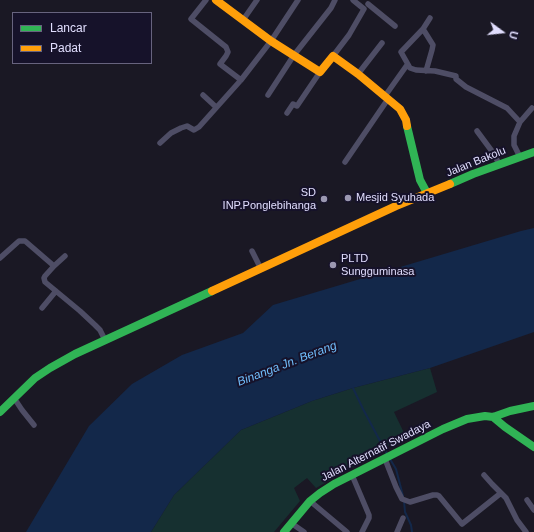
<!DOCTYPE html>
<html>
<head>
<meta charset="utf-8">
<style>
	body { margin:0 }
	#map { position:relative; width:534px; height:532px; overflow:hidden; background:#1a1824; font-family:Helvetica,sans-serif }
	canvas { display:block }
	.legend { position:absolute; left:12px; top:12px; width:140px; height:52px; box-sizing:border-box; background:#16122a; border:1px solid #67637e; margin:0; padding:5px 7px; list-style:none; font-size:12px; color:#e0ddfd }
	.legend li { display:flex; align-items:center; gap:8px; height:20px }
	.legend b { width:20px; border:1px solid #67637e }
	.north { position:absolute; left:482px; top:12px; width:40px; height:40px; -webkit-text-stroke:3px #16122a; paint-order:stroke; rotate:105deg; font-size:11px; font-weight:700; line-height:16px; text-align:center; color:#e0ddfd }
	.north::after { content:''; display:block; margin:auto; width:14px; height:18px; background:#e0ddfd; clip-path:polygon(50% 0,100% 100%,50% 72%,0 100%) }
</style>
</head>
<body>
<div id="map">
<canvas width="534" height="532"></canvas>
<ul class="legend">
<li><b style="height:5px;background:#30b455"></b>Lancar</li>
<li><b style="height:5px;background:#ff9f0a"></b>Padat</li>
</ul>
<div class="north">U</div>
</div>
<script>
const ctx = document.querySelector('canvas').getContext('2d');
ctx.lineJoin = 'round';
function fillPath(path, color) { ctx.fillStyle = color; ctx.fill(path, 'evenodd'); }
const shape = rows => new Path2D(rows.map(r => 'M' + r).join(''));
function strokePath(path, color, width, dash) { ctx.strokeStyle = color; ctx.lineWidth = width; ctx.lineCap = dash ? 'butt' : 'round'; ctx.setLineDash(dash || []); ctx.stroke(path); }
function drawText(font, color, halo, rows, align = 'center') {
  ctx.font = font + ' Helvetica,sans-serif'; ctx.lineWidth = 4; ctx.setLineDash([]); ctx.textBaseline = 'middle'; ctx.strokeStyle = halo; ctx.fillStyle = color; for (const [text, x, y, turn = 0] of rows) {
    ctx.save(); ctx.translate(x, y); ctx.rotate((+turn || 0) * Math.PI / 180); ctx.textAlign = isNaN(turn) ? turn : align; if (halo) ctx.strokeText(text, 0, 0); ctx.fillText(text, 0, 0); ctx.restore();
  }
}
const green = shape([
	[430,368,437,392,394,412,405,435,376,454,316,488,307,478,294,488,300,501,274,532,151,532,174,495,241,430,312,401,353,388]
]);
const water = shape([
	[534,228,534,332,430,368,353,388,312,401,241,430,174,495,151,532,26,532,89,426,132,384,182,355,243,333,273,305,521,231]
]);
const stream = shape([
	[353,388,363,409,388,456],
	[390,459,396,469,403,496],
	[404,501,405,512,411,525,412,532]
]);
const street = shape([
	[206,0,191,19,226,47,228,52,226,56,220,64,241,80,271,41,298,0],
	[368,4,395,26],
	[430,18,423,29,401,52,410,68,416,70,435,71,456,76,456,79,466,87,507,108,520,122],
	[243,20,257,0],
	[423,29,433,45,432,50,426,71],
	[333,56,349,35,364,9,353,0],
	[358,74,382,43],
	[203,95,216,107],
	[268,95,294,55,331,8,335,0],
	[385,96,407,65],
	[287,113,293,104,297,106,320,72],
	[477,131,494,154,499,164],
	[160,143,171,133,181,128,187,126,194,130,199,127,241,80],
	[520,157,514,145,514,136,520,122,532,108],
	[345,162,388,99],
	[252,251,261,269],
	[0,258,19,241,25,241,54,266,45,276,44,278,45,282,80,311,95,325,100,330,105,340],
	[54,266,65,256],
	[42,308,56,291],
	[14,398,22,410,34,425],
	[385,459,396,487,402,499,410,502,433,495,437,495,439,496,462,524,501,493],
	[352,475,369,515,369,518,362,532],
	[484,475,492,484,506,498,517,520,526,532],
	[527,500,534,510],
	[310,501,347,532],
	[291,523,304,532],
	[397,532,403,518]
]);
const fast = shape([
	[407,126,420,180,427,193],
	[450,184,473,174,534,152],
	[0,412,35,378,50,368,75,354,212,291],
	[493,417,505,427,534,447],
	[493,417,510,411,534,406],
	[284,532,310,501,320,493,334,484,443,429,467,419,485,416,493,417]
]);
const slow = shape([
	[216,0,271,41,320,72,333,56,358,74,400,109,406,120,407,126],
	[212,291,396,206,450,184]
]);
const markers = [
	[348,198,4,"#9b98b1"],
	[324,199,4,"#9b98b1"],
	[333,265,4,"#9b98b1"]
];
const streetNames = [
	["Jalan Bakolu",476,162,-22],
	["Jalan Alternatif Swadaya",376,451,-27]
];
const poiNames = [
	["SD",316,193,"right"],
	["INP.Ponglebihanga",316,206,"right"],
	["Mesjid Syuhada",356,198],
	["PLTD",341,259],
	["Sungguminasa",341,272]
];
const waterNames = [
	["Binanga Jn. Berang",287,364,-21]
];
fillPath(green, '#163030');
fillPath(water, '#13284a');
strokePath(stream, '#13284a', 2);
strokePath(street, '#4e4d65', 5.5);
strokePath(fast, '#30b455', 8);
strokePath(slow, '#ff9f0a', 8);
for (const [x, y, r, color] of markers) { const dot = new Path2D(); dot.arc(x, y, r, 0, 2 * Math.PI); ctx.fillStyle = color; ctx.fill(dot); strokePath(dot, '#16122a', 1.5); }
drawText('11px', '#e0ddfd', '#16122a', streetNames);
drawText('11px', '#e0ddfd', '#16122a', poiNames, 'left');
drawText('italic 12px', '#70bcf9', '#16122a', waterNames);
</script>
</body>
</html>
